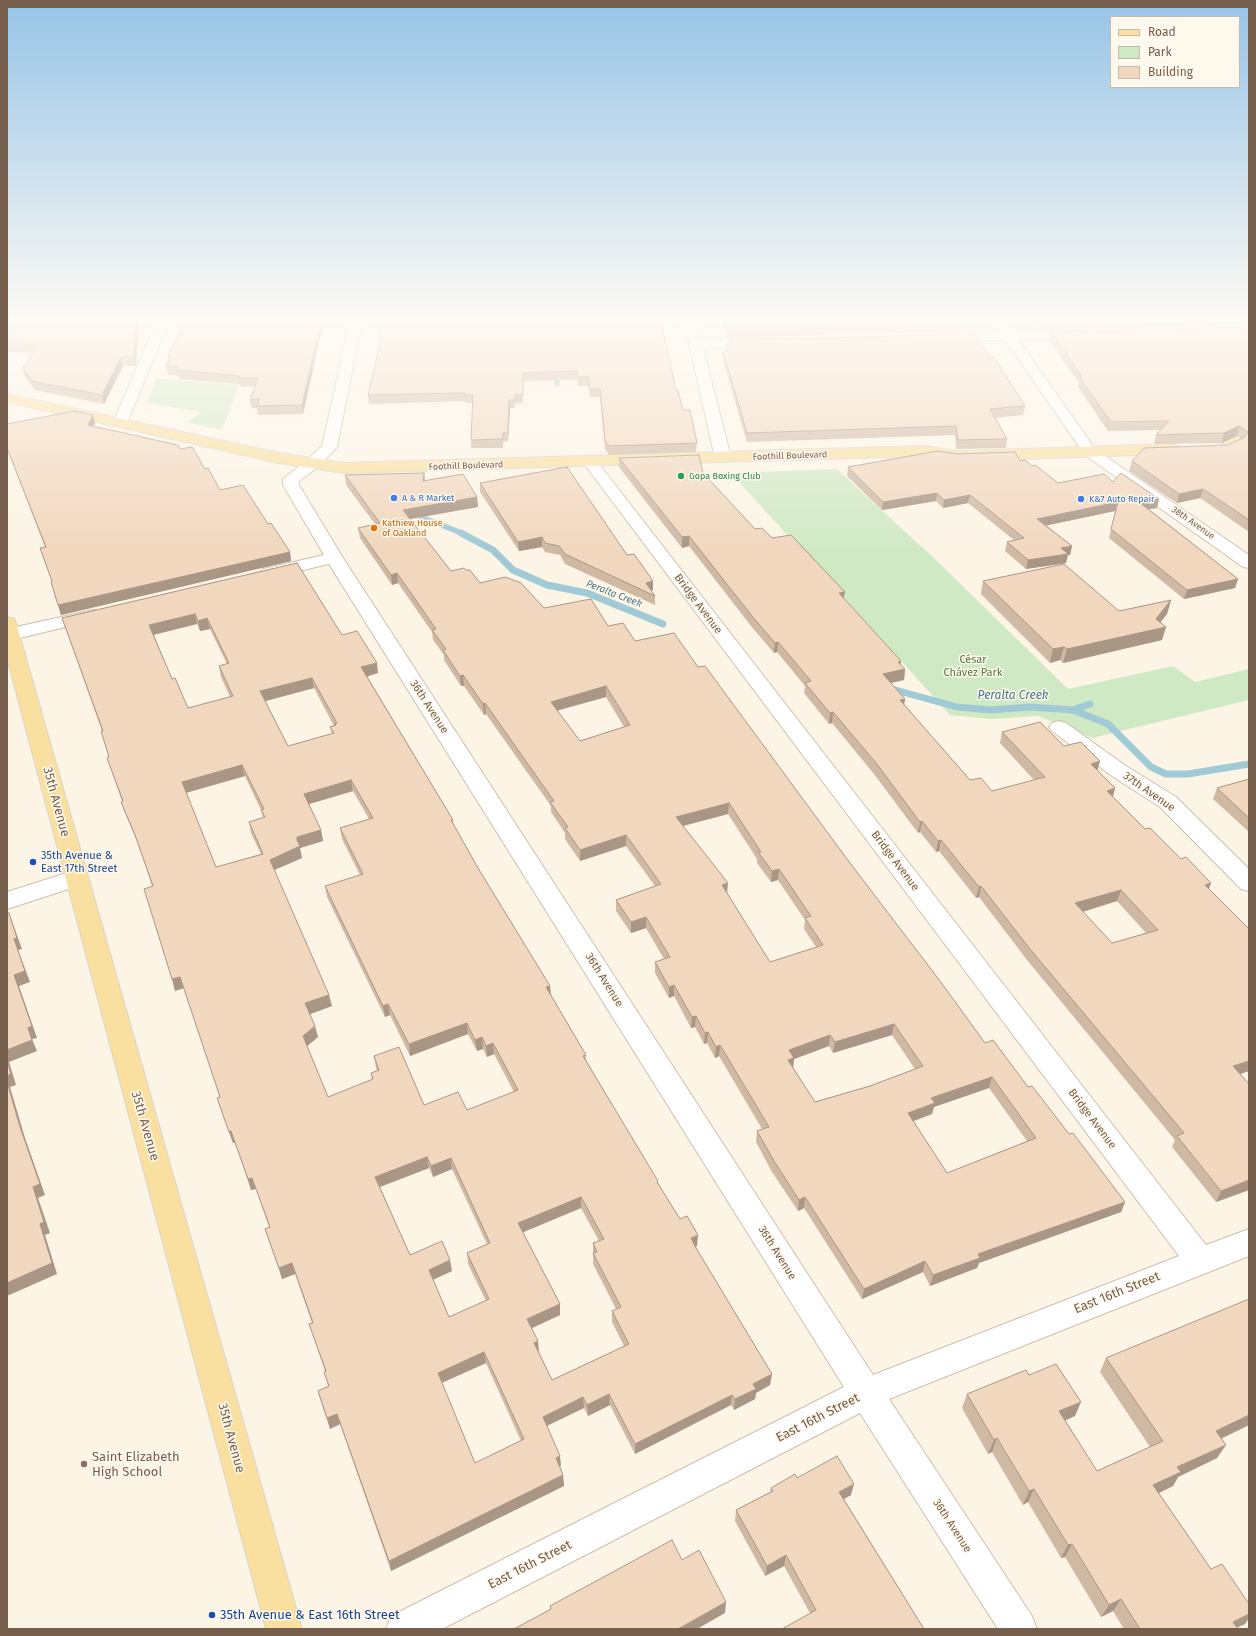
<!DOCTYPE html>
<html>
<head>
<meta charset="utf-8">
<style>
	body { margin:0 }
	#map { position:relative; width:1256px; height:1636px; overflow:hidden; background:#fcf5e6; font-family:"Fira Sans",sans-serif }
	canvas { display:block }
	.frame { position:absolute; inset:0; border:8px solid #755e4b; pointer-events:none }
	.legend { position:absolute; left:1110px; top:16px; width:130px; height:72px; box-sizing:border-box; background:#fff9ed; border:1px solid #c8bbac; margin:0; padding:5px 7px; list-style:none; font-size:12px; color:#755e4b }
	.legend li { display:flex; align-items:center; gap:8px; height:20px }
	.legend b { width:20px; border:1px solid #c8bbac }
</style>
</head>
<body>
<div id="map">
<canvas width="1256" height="1636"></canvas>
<div class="frame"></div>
<ul class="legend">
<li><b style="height:5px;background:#f9e0a0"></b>Road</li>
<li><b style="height:11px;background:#d0e9c5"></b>Park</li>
<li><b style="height:11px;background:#f1d7be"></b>Building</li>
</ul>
</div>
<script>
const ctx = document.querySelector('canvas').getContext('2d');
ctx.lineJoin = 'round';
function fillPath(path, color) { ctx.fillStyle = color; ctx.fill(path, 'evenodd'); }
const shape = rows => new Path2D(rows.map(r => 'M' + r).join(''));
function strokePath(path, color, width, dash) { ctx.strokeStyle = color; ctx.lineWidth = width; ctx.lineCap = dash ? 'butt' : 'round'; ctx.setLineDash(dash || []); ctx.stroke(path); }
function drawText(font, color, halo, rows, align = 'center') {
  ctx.font = font + ' "Fira Sans",sans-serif'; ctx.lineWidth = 3; ctx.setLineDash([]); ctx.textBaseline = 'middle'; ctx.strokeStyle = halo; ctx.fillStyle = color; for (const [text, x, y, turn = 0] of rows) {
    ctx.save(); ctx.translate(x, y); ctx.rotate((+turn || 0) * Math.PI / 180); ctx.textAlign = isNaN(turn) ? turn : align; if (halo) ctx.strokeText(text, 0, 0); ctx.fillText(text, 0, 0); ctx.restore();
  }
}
const green = shape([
	[156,378,239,385,222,430,187,422,202,412,147,403],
	[837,469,937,561,1068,689,1173,666,1195,682,1249,669,1249,700,1092,738,1038,716,991,719,950,715,731,473]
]);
const streamFar1 = shape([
	[557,369,557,384],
	[411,513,464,534]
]);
const stream = shape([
	[461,533,493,550,513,570,547,585,587,593,663,624],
	[888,688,957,707,991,710,1030,707,1073,710,1108,724,1151,767,1166,774,1188,774,1249,764],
	[1073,710,1090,704]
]);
const minor = shape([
	[157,321,169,321,127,423,125,426,115,426,113,423,157,321],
	[350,321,362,321,337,447,318,467,299,481,299,485,343,558,873,1375,1179,1256,585,465,582,462,585,459,595,459,1206,1245,1249,1229,1249,1256,889,1399,1032,1616,1037,1629,998,1629,860,1413,442,1629,386,1629,391,1616,844,1387,329,564,269,578,263,577,260,573,263,569,324,555,283,485,283,479,306,461,322,446,350,321],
	[684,321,696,321,701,340,760,338,765,339,767,342,765,345,760,346,703,348,731,458,728,461,718,461,715,458,684,321],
	[993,321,1005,321,1013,332,1085,331,1087,334,1085,337,1080,338,1018,339,1095,449,1249,555,1249,568,1243,567,1085,455,1005,340,947,341,942,340,940,337,942,334,947,333,1000,332,993,321],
	[93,610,99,611,102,615,99,619,7,641,7,629,93,610],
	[1059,721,1066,723,1126,766,1176,797,1249,869,1249,891,1241,889,1160,807,1112,776,1052,731,1049,727,1052,723,1059,721],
	[76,870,84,872,88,878,84,884,7,909,7,892,76,870]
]);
const major = shape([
	[7,394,279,453,343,463,924,446,956,451,1172,444,1177,446,1180,449,1177,452,1172,454,956,461,924,456,343,473,279,463,7,402,7,394],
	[1197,432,1214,432,1236,437,1249,437,1249,447,1236,447,1214,442,1192,440,1189,437,1192,434,1197,432],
	[7,617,14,619,16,623,302,1629,266,1629,7,658,7,617]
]);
const wall = shape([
	[7,321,139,321,136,366,123,366,104,404,35,390,25,377,23,368,32,353,7,352],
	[185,321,325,321,319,342,303,414,258,415,257,408,252,408,250,400,255,386,241,387,240,384,179,379,178,375,168,375,166,366,169,360,168,356],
	[382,321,665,321,665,322,661,322,676,390,683,410,697,443,696,452,609,455,605,449,600,397,590,397,589,386,578,386,577,380,523,381,523,403,515,403,515,408,510,408,508,441,503,442,503,448,471,448,471,440,473,403,465,403,465,401,369,404,368,395,380,344],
	[722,321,964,321,967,325,966,331,727,338],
	[1035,321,1249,321,1249,325,1041,330],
	[1249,327,1249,532,1200,498,1177,503,1129,471,1132,461,1228,445,1241,439,1237,436,1222,443,1154,444,1156,435,1161,430,1108,431,1078,387,1079,383,1049,341,1051,332],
	[731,340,989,357,1025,406,1023,415,995,418,1007,439,1006,448,956,449,955,435,747,442,723,360,723,352,727,352,727,343,731,343],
	[93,415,95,423,93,426,180,449,205,469,220,490,268,524,290,552,291,561,61,615,51,582,52,581,40,548,45,547,7,449,7,424],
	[957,454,1020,461,1032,466,1058,483,1113,482,1159,499,1157,508,1149,509,1238,579,1235,588,1184,599,1109,538,1115,511,1046,525,1072,546,1070,555,1068,555,1066,563,1026,569,1005,551,1007,542,1014,540,968,503,943,508,936,501,882,510,847,476,848,467],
	[619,458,703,473,755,529,772,538,844,599,905,669,904,680,890,683,905,699,904,705,970,780,992,791,1034,780,1000,743,1002,732,1064,746,1097,770,1115,788,1113,797,1145,829,1209,889,1249,929,1249,1071,1240,1074,1249,1190,1216,1202,1172,1147,1175,1140,1027,960,979,897,976,898,939,851,936,852,920,832,918,833,874,774,832,723,829,724,804,693,805,686,777,652,774,653,751,626,689,546,682,548,619,467],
	[1117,901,1146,933,1112,943,1083,912],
	[424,473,425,481,477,497,478,507,410,519,451,571,544,608,608,626,635,641,698,667,847,859,985,1043,1028,1087,1125,1202,1121,1212,979,1263,977,1268,930,1286,923,1272,862,1299,804,1208,798,1211,772,1172,756,1142,757,1131,762,1129,719,1056,715,1058,707,1043,704,1044,695,1027,691,1028,674,996,669,998,655,973,655,962,664,959,646,928,631,933,616,911,616,900,655,886,626,846,580,861,565,839,565,833,551,812,551,806,486,714,484,715,464,686,461,686,444,660,444,655,433,640,432,632,398,583,392,585,360,538,358,528,375,524,346,485,345,475],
	[606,697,624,727,580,741,557,711],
	[728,814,757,859,757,863,771,882,778,880,805,920,804,929,816,947,770,962,727,893,683,826],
	[892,1035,915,1069,870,1086,815,1102,793,1068,794,1059,829,1046,833,1053],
	[989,1088,1027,1141,947,1173,913,1121,932,1114,934,1107],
	[480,483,627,555,653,590,651,591,655,596,655,605,565,564,560,555,545,552,542,547,519,551,480,492],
	[297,563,342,635,378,673,367,676,453,820,453,824,478,868,550,986,551,995,586,1055,586,1060,658,1184,697,1246,695,1247,772,1374,770,1385,756,1393,755,1399,734,1410,731,1405,635,1454,610,1405,588,1416,584,1408,547,1426,561,1466,560,1466,563,1475,564,1486,391,1571,340,1424,330,1429,321,1402,318,1391,328,1387,325,1371,309,1324,312,1323,295,1274,282,1279,265,1229,269,1227,256,1189,251,1190,235,1143,233,1143,217,1098,220,1097,217,1088,184,988,175,991,152,886,139,846,125,813,121,802,122,801,107,758,109,757,102,731,62,618],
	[197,624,200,631,210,629,227,664,219,666,221,677,230,697,188,708,172,679,154,635],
	[314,688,334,726,330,727,332,734,288,746,265,701],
	[245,776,261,810,263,818,249,822,251,833,261,854,216,867,186,793],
	[353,791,369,819,340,828,342,839,360,875,325,886,327,897,385,1017,390,1015,410,1056,468,1034,477,1051,483,1049,487,1057,494,1054,514,1092,467,1110,424,1105,374,1056,376,1068,377,1071,371,1073,372,1080,328,1097,307,1046,318,1037,310,1014,332,1006,274,870,302,858,300,848,323,841,321,830,309,804],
	[429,1168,433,1177,452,1169,487,1244,467,1253,468,1264,486,1301,449,1317,433,1280,452,1271,410,1255,380,1187],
	[581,1208,599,1241,593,1243,593,1264,616,1309,612,1311,612,1322,624,1346,552,1380,539,1352,531,1328,560,1315,560,1304,523,1232],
	[486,1363,521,1441,475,1463,442,1383],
	[983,581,1119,611,1171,600,1167,614,1160,622,1166,627,1162,640,1063,663,1060,660,1050,663,981,594],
	[1249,779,1249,832,1213,799,1217,788],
	[1106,1358,1249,1425,1222,1438,1217,1458,1178,1477,1173,1486,1159,1493,1211,1569,1249,1614,1249,1618,1245,1624,1237,1627,1238,1629,1124,1629,1113,1611,1101,1617,1065,1557,1061,1558,1028,1502,1023,1505,992,1452,988,1454,962,1408,967,1394,1029,1375,1075,1416,1065,1420,1097,1471,1150,1447,1100,1372],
	[797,1478,851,1495,844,1499,924,1629,810,1613,784,1566,765,1576,735,1521,736,1510,770,1492,771,1488]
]);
const shadedWall = shape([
	[136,321,139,321,136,366,134,357],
	[322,321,325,321,319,342,303,414,302,405,318,333],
	[121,357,123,366,104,404,102,395],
	[509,400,510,408,508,441,508,433],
	[93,415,95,423,90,433,88,425],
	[1239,426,1237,436,1222,443,1224,433],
	[424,473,425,482,423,481],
	[1203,489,1200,498,1177,503,1179,494],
	[937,493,936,501,882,510,883,502],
	[970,495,968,503,943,508,944,500],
	[477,497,478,507,404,520,403,510],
	[1159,499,1157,508,1138,511,1140,503],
	[1118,502,1115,511,1035,528,1037,519],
	[689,536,689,546,682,548,682,537],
	[542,537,542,547,519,551,518,542],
	[1072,546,1070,555,1068,555,1066,563,1026,569,1028,560,1061,548],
	[290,552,291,561,61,615,58,605],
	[397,573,398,583,392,585,391,575],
	[1238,579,1235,588,1184,599,1187,590],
	[653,581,653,590,646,592,646,583],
	[845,592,843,602,839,593],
	[1171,600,1167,614,1154,630,1166,627,1162,640,1063,663,1067,649,1156,619],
	[195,614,197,624,152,635,149,625],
	[207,618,210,629,200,631,198,621],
	[778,642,777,652,774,653,775,643],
	[1064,647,1060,660,1050,663,1053,649],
	[901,661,900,670,905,669,904,680,881,685,883,674,898,662],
	[377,663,378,673,363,678,361,667],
	[463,675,464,686,461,686,460,676],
	[312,678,314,688,262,702,260,691],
	[606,686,606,697,551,712,551,702],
	[905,699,903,710,900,700],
	[485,703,486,714,484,715,483,704],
	[833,712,832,723,829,724,830,713],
	[1100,761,1097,772,1091,764],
	[242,765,245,776,185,793,182,782],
	[351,780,353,791,306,805,304,794],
	[1115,788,1112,799,1107,791],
	[729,803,728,814,675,828,676,817],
	[922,821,920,832,918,833,920,822],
	[321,830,323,841,300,848,302,858,272,871,270,860,297,840,297,837],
	[626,835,626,846,580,861,580,850],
	[941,840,939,851,936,852,938,841],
	[779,869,778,880,771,882,772,871],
	[728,883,727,894,722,885],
	[1211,883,1207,894,1205,885],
	[981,886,979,897,976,898,979,887],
	[1121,890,1117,901,1072,915,1075,903],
	[9,913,22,949,18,950,30,982,19,986,37,1038,32,1039,37,1051,9,1062,16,1085,10,1087,25,1138,45,1195,38,1198,50,1233,45,1235,57,1274,7,1296,7,1283,40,1224,33,1187,20,1127,7,1082,7,1050,28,1028,14,975,14,939],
	[646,917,646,928,631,933,631,922],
	[180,977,184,988,175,991,172,979],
	[674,985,674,996,669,998,669,987],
	[550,986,551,997,546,987],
	[329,995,332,1006,308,1015,305,1003],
	[388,1004,390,1015,385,1017,383,1006],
	[696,1016,695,1027,691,1028,692,1017],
	[467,1023,468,1034,410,1056,409,1044],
	[894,1024,892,1035,833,1053,835,1042],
	[315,1026,318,1037,306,1047,303,1036],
	[708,1032,707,1043,704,1044,705,1033],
	[830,1035,829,1046,794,1059,793,1069,786,1071,789,1050],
	[482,1037,483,1049,477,1051,475,1040],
	[493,1043,494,1054,487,1057,486,1046],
	[720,1045,719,1056,715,1058,716,1047],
	[1249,1061,1249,1071,1228,1078,1233,1066],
	[992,1077,989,1088,934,1107,932,1114,906,1124,908,1113,931,1098],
	[231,1131,235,1143,233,1143,229,1132],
	[427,1157,429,1168,377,1188,375,1177],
	[451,1158,452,1169,433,1177,431,1166],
	[252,1178,256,1189,251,1190,248,1179],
	[1249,1180,1249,1190,1216,1202,1221,1191],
	[581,1197,581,1208,519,1234,518,1223],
	[805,1197,804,1208,798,1211,799,1200],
	[1125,1202,1121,1212,979,1263,977,1268,930,1286,933,1275,978,1254],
	[698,1235,697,1246,691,1249,691,1238],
	[450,1260,452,1271,430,1281,429,1270],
	[925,1261,923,1272,862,1299,864,1289],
	[292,1263,295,1274,282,1279,279,1268],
	[560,1304,560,1315,528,1330,527,1319],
	[538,1341,539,1352,534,1343],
	[484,1352,486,1363,439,1384,438,1373],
	[772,1374,770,1385,756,1393,755,1399,734,1410,735,1399,753,1384],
	[609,1394,610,1405,588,1416,587,1405],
	[732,1395,731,1405,635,1454,635,1444],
	[583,1397,584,1408,544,1427,543,1417],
	[1081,1402,1075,1416,1053,1426,1059,1411],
	[337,1414,340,1424,330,1429,327,1418],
	[1249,1415,1249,1425,1208,1445,1216,1431],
	[997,1438,992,1452,988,1454,994,1440],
	[1226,1445,1217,1458,1178,1477,1173,1486,1146,1499,1153,1485,1177,1467],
	[560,1456,561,1466,556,1468,556,1458],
	[563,1475,564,1486,391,1571,389,1561],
	[854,1484,851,1495,837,1503,839,1492],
	[1034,1489,1028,1502,1023,1505,1029,1491],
	[1072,1544,1065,1557,1061,1558,1068,1545],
	[786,1555,784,1566,765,1576,767,1566],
	[1121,1599,1113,1611,1101,1617,1109,1605],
	[726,1602,725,1613,697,1629,678,1629],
	[1249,1614,1249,1618,1245,1624,1234,1629,1233,1622]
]);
const building = shape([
	[7,321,136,321,134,357,121,357,102,395,32,381,23,368,37,345,7,343,7,330,10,328,7,328,7,321],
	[185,321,322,321,318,333,302,405,257,406,259,399,250,400,258,378,239,378,240,376,177,370,178,366,166,366,171,356,168,356,185,321],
	[382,321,661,321,676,390,678,390,683,410,690,410,697,443,609,446,605,441,600,389,589,389,589,377,578,377,577,371,523,373,523,395,515,395,515,400,509,400,508,433,503,433,503,439,471,440,473,395,464,395,465,393,368,395,380,344,380,333,382,321],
	[724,321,964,321,967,325,728,331,724,321],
	[1249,327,1249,520,1203,489,1179,494,1132,461,1144,448,1228,445,1245,437,1248,432,1239,426,1224,433,1156,435,1169,421,1111,422,1080,378,1083,378,1051,332,1249,327],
	[975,334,989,357,993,356,1025,406,990,409,1007,439,958,440,956,426,747,433,723,352,727,352,727,343,732,343,731,340,975,334],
	[75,411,93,415,88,425,178,445,180,449,192,447,205,469,208,468,220,490,243,485,268,524,271,523,290,552,58,605,51,582,52,581,40,548,46,547,7,448,7,424,75,411],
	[938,451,957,454,1015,452,1020,461,1025,460,1032,466,1035,465,1058,483,1104,474,1113,482,1121,473,1159,499,1140,503,1238,579,1187,590,1111,529,1118,502,1037,519,1072,546,1061,548,1068,554,1028,560,1007,542,1024,538,970,495,944,500,937,493,883,502,848,467,938,451],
	[699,455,703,473,755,529,762,528,772,538,791,535,845,592,839,593,901,661,898,662,905,669,883,674,905,699,900,700,970,780,981,778,992,791,1045,777,1002,732,1040,722,1064,746,1081,742,1100,761,1091,764,1115,788,1107,791,1145,829,1150,828,1181,859,1186,857,1211,883,1205,885,1249,929,1249,1061,1233,1066,1249,1084,1249,1180,1221,1191,1177,1136,1184,1133,1030,949,981,886,979,887,941,840,938,841,922,821,920,822,876,763,833,712,830,713,805,683,811,681,778,642,775,643,752,616,689,536,682,537,619,458,699,455],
	[1121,890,1158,930,1112,943,1075,903,1121,890],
	[567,467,627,555,634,554,653,581,646,583,655,596,565,554,559,546,545,543,542,537,518,542,480,483,567,467],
	[424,473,423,481,463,474,477,497,403,510,451,571,464,568,466,570,470,570,480,583,505,577,521,583,544,608,591,599,608,626,623,623,635,641,674,633,698,667,705,666,847,859,940,981,985,1043,993,1040,1028,1087,1032,1086,1069,1134,1073,1133,1125,1202,978,1254,980,1258,933,1275,925,1261,864,1289,805,1197,799,1200,774,1161,757,1131,769,1127,720,1045,716,1047,708,1032,705,1033,696,1016,692,1017,674,985,669,987,655,962,670,957,646,917,631,922,616,900,661,884,626,835,580,850,565,828,568,827,550,802,554,801,485,703,483,704,463,675,460,676,443,650,446,649,432,630,436,629,397,573,391,575,358,528,380,523,345,475,424,473],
	[606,686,630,725,580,741,551,702,606,686],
	[729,803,761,852,758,852,772,871,779,869,811,916,805,918,823,945,770,962,722,885,728,883,676,817,729,803],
	[894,1024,923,1066,870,1086,815,1102,788,1060,794,1058,789,1050,830,1035,835,1042,894,1024],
	[992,1077,1036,1138,947,1173,908,1113,935,1103,931,1098,992,1077],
	[297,563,342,635,357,631,377,663,361,667,453,820,451,820,478,868,550,986,546,987,586,1055,583,1056,658,1181,657,1182,680,1219,687,1216,698,1235,691,1238,696,1248,772,1374,753,1384,756,1389,735,1399,732,1395,635,1444,609,1394,587,1405,583,1397,543,1417,560,1456,556,1458,563,1475,389,1561,337,1414,327,1418,318,1391,329,1386,324,1372,326,1371,309,1324,313,1323,292,1263,279,1268,265,1229,270,1227,252,1178,248,1179,231,1131,229,1132,217,1098,220,1097,180,977,172,979,144,889,153,886,135,835,121,802,123,801,107,758,109,757,101,731,103,731,62,618,297,563],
	[195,614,198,621,207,618,229,663,219,666,233,696,188,708,175,678,172,679,149,625,195,614],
	[312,678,337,723,335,723,336,725,330,727,334,733,288,746,260,691,312,678],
	[242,765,264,809,261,810,265,817,249,822,263,854,216,867,182,782,242,765],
	[351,780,373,818,340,828,363,874,325,886,383,1006,388,1004,409,1044,467,1023,475,1040,482,1037,486,1046,493,1043,518,1090,467,1110,458,1092,424,1105,399,1047,374,1056,379,1070,371,1073,373,1079,328,1097,303,1036,315,1026,305,1003,329,995,270,860,300,846,297,840,297,837,321,830,304,794,351,780],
	[427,1157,431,1166,451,1158,490,1243,467,1253,489,1299,449,1317,429,1270,450,1260,442,1241,410,1255,375,1177,427,1157],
	[581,1197,604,1239,593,1243,597,1252,593,1253,621,1307,612,1311,629,1344,552,1380,534,1343,538,1341,527,1319,560,1304,518,1223,581,1197],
	[484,1352,524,1439,475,1463,438,1373,484,1352],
	[1064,564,1119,611,1171,600,1156,619,1166,627,1067,649,1064,647,1053,649,983,581,1064,564],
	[1249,779,1249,818,1217,788,1249,779],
	[9,913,17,938,14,939,25,971,14,975,32,1026,28,1028,32,1040,7,1050,7,914,9,913],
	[7,1060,11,1074,7,1076,7,1060],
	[7,1082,20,1127,40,1184,33,1187,44,1222,40,1224,52,1263,7,1283,7,1082],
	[1249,1299,1249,1415,1216,1431,1226,1445,1177,1467,1181,1472,1153,1485,1211,1569,1222,1564,1249,1604,1249,1614,1233,1622,1238,1629,1140,1629,1121,1599,1109,1605,1072,1544,1068,1545,1034,1489,1029,1491,997,1438,994,1440,967,1394,1026,1370,1029,1375,1056,1364,1081,1402,1059,1411,1097,1471,1163,1441,1106,1358,1249,1299],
	[837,1456,854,1484,839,1492,924,1629,782,1629,816,1610,786,1555,767,1566,736,1510,773,1491,771,1488,795,1474,797,1478,837,1456],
	[672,1540,682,1560,699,1550,726,1602,678,1629,514,1629,551,1609,550,1606,672,1540]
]);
const markers = [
	[681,476,4,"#2e9e5b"],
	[394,498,4,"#3f7fe0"],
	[1081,499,4,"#3f7fe0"],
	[374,528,4,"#e8710a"],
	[33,862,4,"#1a4fb4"],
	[84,1464,4,"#8d6e63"],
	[212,1615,4,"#1a4fb4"]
];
const farStreetnames = [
	["Foothill Boulevard",790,456,-2],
	["Foothill Boulevard",466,466,-2],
	["38th Avenue",1193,523,35]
];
const farLeisurenames = [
	["Gopa Boxing Club",689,476]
];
const farShopnames = [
	["A & R Market",402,498],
	["K&7 Auto Repair",1089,499]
];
const farFoodnames = [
	["Kathiew House",382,523],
	["of Oakland",382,533]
];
const farWaternames = [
	["Peralta Creek",614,594,21]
];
const streetNames = [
	["Bridge Avenue",698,604,53],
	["36th Avenue",429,707,57],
	["37th Avenue",1149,792,35],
	["Bridge Avenue",895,861,53],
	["36th Avenue",604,980,58],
	["Bridge Avenue",1092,1119,53],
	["36th Avenue",777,1253,58],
	["36th Avenue",952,1526,57]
];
const parkNames = [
	["César",973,660],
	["Chávez Park",973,673]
];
const transitNames = [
	["35th Avenue &",41,856],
	["East 17th Street",41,869]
];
const waterNames = [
	["Peralta Creek",1013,696]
];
const nearStreetnames = [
	["35th Avenue",56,802,75],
	["35th Avenue",145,1126,74],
	["East 16th Street",1117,1293,-22],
	["East 16th Street",818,1418,-27],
	["35th Avenue",231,1438,75],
	["East 16th Street",530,1565,-27]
];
const nearEducationnames = [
	["Saint Elizabeth",92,1457],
	["High School",92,1472]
];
const nearTransitnames = [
	["35th Avenue & East 16th Street",220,1615]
];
fillPath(green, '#d0e9c5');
strokePath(streamFar1, '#a1cad7', 5.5);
strokePath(stream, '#a1cad7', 7);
strokePath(minor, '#cebead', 2);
strokePath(major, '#dbd5d0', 2);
fillPath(minor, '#fff');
fillPath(major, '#f9e0a0');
fillPath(wall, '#cfb9a3');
fillPath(shadedWall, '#a99685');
fillPath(building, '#f1d7be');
strokePath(building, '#a99685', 1);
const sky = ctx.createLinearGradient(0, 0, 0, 550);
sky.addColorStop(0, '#96c4e7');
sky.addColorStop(0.58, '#fefaf4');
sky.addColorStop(1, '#fefaf400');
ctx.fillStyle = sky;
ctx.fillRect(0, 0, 1256, 550);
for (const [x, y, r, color] of markers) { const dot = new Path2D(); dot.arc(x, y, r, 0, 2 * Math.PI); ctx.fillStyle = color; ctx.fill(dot); strokePath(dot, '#fff9ed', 1.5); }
drawText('9px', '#755e4b', '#fff9ed', farStreetnames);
drawText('9px', '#27864d', '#fff9ed', farLeisurenames, 'left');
drawText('9px', '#366cbe', '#fff9ed', farShopnames, 'left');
drawText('9px', '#c56008', '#fff9ed', farFoodnames, 'left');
drawText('italic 10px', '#457788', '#fff9ed', farWaternames);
drawText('11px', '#755e4b', '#fff9ed', streetNames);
drawText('11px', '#4f7a43', '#fff9ed', parkNames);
drawText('11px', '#164399', '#fff9ed', transitNames, 'left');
drawText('italic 12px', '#457788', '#fff9ed', waterNames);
drawText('13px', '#755e4b', '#fff9ed', nearStreetnames);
drawText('13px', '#785e54', '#fff9ed', nearEducationnames, 'left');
drawText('13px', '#164399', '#fff9ed', nearTransitnames, 'left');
</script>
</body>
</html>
